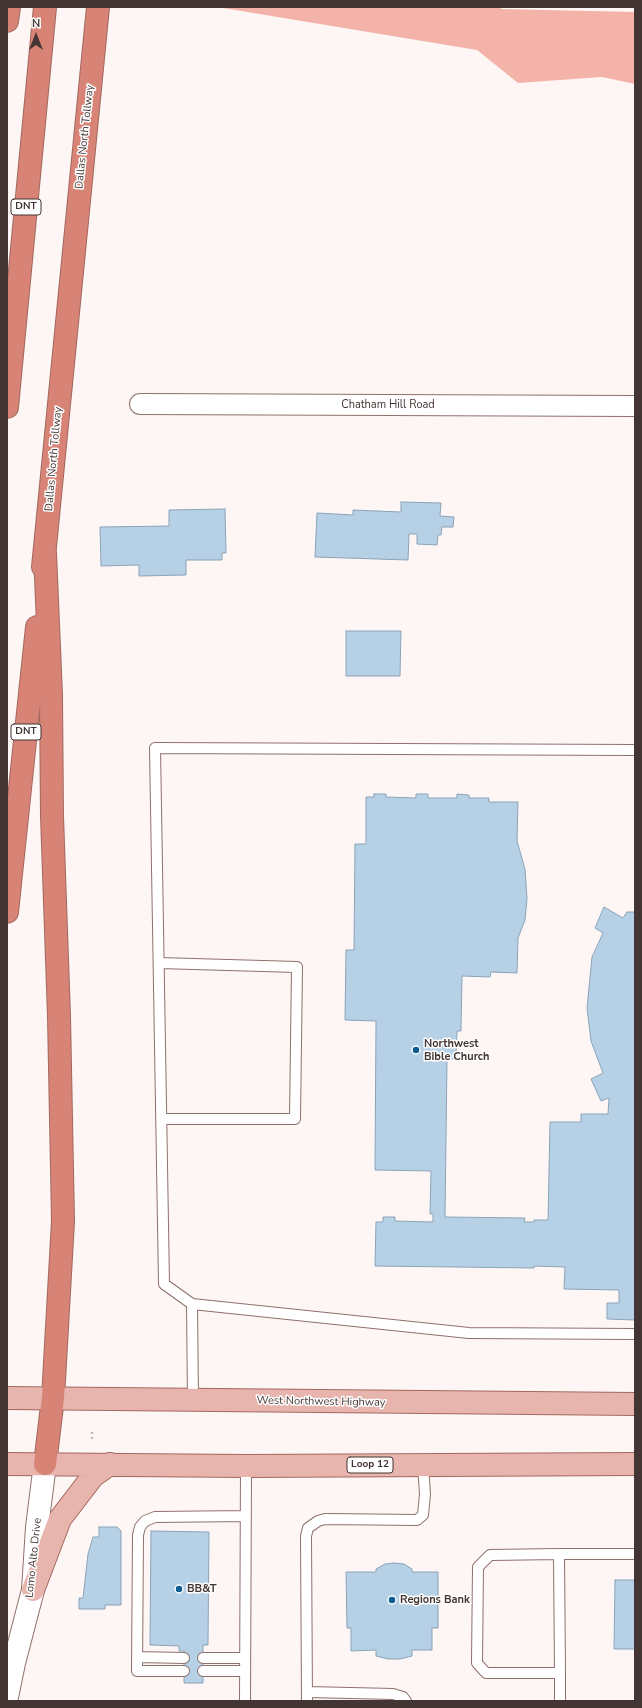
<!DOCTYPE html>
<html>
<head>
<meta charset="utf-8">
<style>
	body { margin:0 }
	#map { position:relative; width:642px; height:1708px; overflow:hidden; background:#fef6f5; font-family:"Nunito Sans",sans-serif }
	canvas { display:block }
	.frame { position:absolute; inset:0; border:8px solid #433533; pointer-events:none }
	.north { position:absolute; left:16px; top:16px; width:40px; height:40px; -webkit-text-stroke:3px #fff; paint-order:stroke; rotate:0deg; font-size:11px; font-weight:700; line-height:16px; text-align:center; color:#433533 }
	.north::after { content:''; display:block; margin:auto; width:14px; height:18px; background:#433533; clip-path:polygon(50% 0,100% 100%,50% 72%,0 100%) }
</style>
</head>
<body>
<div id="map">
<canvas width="642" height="1708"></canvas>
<div class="frame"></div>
<div class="north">N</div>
</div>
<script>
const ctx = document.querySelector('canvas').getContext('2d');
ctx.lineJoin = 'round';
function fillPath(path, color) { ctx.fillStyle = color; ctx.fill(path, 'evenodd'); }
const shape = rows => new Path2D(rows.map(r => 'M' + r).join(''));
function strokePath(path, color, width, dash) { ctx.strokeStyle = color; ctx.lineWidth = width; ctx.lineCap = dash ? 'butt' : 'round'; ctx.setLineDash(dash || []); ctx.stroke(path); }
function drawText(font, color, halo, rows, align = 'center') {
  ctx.font = font + ' "Nunito Sans",sans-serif'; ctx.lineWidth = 3; ctx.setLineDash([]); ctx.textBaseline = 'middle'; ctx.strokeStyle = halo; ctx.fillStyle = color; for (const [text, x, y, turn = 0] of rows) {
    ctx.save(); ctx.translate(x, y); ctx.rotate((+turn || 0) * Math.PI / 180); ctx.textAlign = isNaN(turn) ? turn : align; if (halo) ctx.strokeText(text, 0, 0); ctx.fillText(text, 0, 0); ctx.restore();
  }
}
const water = shape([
	[217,7,498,7,502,9,635,12,635,84,602,77,518,83,477,50]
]);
const building = shape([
	[401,502,441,503,440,516,454,517,453,527,442,527,441,535,438,535,437,545,417,544,417,534,409,534,408,560,315,557,317,513,353,515,353,510,401,512,401,502],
	[225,509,226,553,222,553,222,560,186,560,186,575,139,576,139,565,101,566,100,527,169,526,169,510,225,509],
	[346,631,401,631,400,676,346,676,346,631],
	[374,794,386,794,386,797,416,798,416,794,428,794,428,798,457,798,457,794,469,795,469,798,489,798,489,802,518,802,517,841,525,869,527,899,525,920,518,938,517,973,491,972,490,977,462,976,461,1031,457,1031,456,1059,447,1059,445,1217,525,1218,524,1222,534,1222,534,1220,548,1220,550,1122,581,1122,581,1114,608,1114,609,1098,601,1101,591,1079,603,1073,591,1041,587,1008,592,957,603,933,595,928,604,907,623,918,627,912,635,912,635,1320,607,1319,607,1303,619,1303,619,1290,564,1289,565,1267,534,1266,534,1268,375,1266,376,1222,383,1222,383,1217,395,1217,395,1221,433,1222,433,1214,430,1214,431,1171,375,1170,376,1021,345,1020,346,950,354,950,355,844,366,844,366,797,374,797,374,794],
	[99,1527,117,1527,121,1531,121,1605,105,1605,105,1609,79,1609,79,1598,83,1598,88,1554,93,1537,99,1537,99,1527],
	[151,1531,209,1532,208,1645,203,1645,203,1683,184,1683,184,1651,179,1651,179,1646,150,1645,151,1531],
	[394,1563,404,1564,412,1569,412,1572,438,1572,438,1628,432,1628,432,1650,412,1650,412,1656,400,1659,388,1659,376,1656,376,1650,351,1651,351,1628,347,1628,346,1572,376,1572,376,1569,385,1564,394,1563],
	[615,1580,635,1580,635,1649,614,1649,615,1580]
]);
const path = shape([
	[92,1432,92,1442]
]);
const service = shape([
	[635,750,155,748,164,1284,192,1304,469,1333,635,1334],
	[159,963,297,967,295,1119,161,1119],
	[192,1304,193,1400],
	[559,1554,560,1673,486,1673,477,1663,478,1567,490,1555,559,1554,635,1554],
	[137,1657,184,1658],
	[203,1658,245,1658],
	[184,1671,137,1671,138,1535,140,1527,145,1521,155,1517,246,1516],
	[203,1671,245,1671],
	[560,1673,560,1701],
	[307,1692,393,1694,403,1697,406,1701],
	[245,1701,246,1466],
	[307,1701,306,1536,308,1528,318,1521,325,1519,417,1520,423,1515,425,1494,423,1465]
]);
const minor = shape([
	[140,404,635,406]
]);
const secondary = shape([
	[7,1697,14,1663,33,1590,37,1527,45,1464]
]);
const primary = shape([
	[7,1398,635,1404],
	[7,1464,246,1466,635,1464],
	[33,1590,60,1519,93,1476,110,1464]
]);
const motorway = shape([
	[7,21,9,7],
	[7,407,45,7],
	[43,567,98,7],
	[7,912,37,627],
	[45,1464,53,1398,63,1221,59,1016,52,816,51,695,45,553]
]);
const markers = [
	[416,1050,4,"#0b5d8f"],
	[179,1589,4,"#0b5d8f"],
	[392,1600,4,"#0b5d8f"]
];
const shields = [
	[26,207,30],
	[26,732,30],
	[370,1465,46]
];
const shieldNames = [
	["DNT",26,207],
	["DNT",26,732],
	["Loop 12",370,1465]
];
const streetNames = [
	["Dallas North Tollway",85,137,-84],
	["Chatham Hill Road",388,405],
	["Dallas North Tollway",54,459,-85],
	["West Northwest Highway",321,1402,1],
	["Lomo Alto Drive",34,1558,-84]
];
const poiNames = [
	["Northwest",424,1044],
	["Bible Church",424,1057],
	["BB&T",187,1589],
	["Regions Bank",400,1600]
];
fillPath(water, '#f4b3a9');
fillPath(building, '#b6d0e5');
strokePath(building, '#8aa3b8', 1);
strokePath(service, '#8f706b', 12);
strokePath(minor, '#8f706b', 22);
strokePath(secondary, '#8f706b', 24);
strokePath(primary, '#a3685f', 24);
strokePath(motorway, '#a3685f', 24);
strokePath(path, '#c4bab9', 2.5, [2, 3]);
strokePath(service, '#fff', 10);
strokePath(minor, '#fff', 20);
strokePath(secondary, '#fff', 22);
strokePath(primary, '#e7b5ad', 22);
strokePath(motorway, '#d78477', 22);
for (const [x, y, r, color] of markers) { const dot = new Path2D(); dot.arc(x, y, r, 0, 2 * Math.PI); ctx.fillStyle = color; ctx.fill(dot); strokePath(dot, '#fff', 1.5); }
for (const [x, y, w] of shields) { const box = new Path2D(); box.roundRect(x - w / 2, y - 8, w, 16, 3); ctx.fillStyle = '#fff'; ctx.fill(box); strokePath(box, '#433533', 1); }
drawText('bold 10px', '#433533', null, shieldNames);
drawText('11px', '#433533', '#fff', streetNames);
drawText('bold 11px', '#433533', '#fff', poiNames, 'left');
</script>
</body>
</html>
